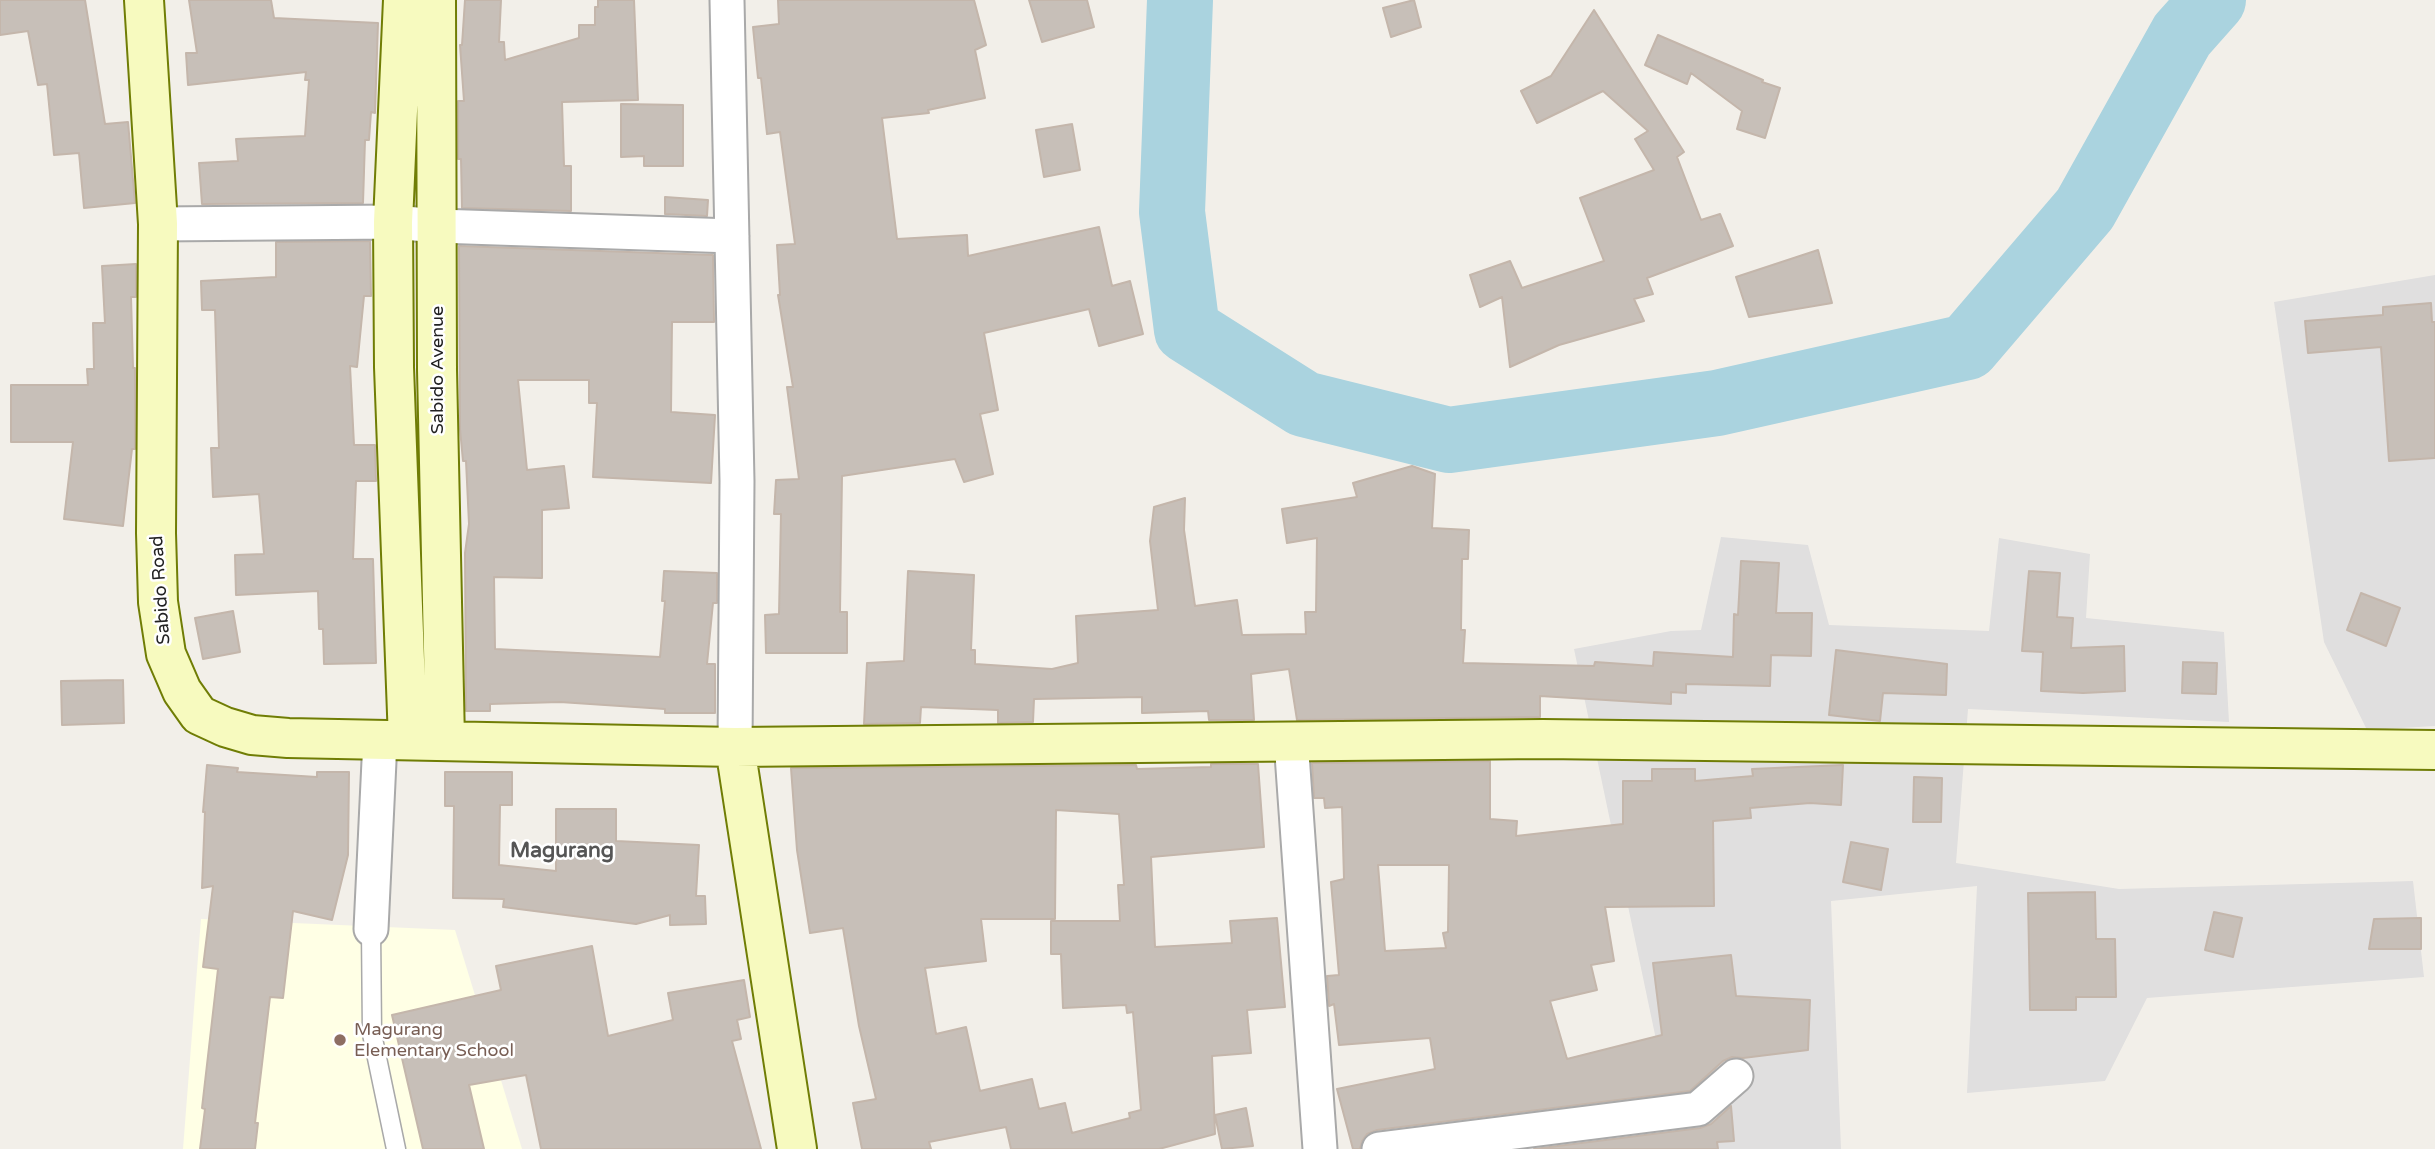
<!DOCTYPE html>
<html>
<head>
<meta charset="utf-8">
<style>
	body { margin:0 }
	canvas { display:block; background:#f2efe9 }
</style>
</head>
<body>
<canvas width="2435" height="1149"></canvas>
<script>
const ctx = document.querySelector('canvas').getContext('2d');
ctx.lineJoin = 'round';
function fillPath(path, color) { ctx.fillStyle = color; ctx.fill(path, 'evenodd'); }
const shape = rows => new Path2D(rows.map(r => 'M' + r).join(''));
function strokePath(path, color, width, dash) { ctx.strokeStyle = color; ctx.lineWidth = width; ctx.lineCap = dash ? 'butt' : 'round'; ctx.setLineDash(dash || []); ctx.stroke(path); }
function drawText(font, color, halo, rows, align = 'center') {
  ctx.font = font + ' "Varela Round",sans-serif'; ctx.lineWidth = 5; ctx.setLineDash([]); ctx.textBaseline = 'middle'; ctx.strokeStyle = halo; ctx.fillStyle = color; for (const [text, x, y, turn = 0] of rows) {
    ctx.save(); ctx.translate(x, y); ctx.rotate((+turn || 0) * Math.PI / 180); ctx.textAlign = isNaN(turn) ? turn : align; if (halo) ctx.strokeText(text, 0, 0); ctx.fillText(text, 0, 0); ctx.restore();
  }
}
const residential = shape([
	[2435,275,2435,726,2367,730,2324,642,2274,302],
	[1721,537,1808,545,1829,625,1989,631,1999,538,2090,554,2086,618,2224,632,2229,722,1968,709,1956,863,2119,889,2413,881,2424,977,2147,998,2105,1081,1967,1093,1977,886,1831,901,1841,1149,1679,1149,1574,649,1671,631,1701,630]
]);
const education = shape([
	[201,919,455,930,522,1149,183,1149]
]);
const river = shape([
	[1180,0,1172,212,1187,330,1304,404,1449,440,1717,403,1967,347,2085,209,2182,35,2213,0]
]);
const building = shape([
	[0,0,85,0,105,124,128,122,135,203,84,208,79,153,54,155,47,84,38,85,28,31,0,35,0,0],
	[189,0,271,0,274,18,378,23,375,113,371,112,369,140,365,140,363,203,202,204,199,163,238,161,236,139,305,136,309,80,305,80,306,72,188,85,186,53,197,53,189,0],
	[465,0,501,0,499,42,504,42,505,60,579,38,579,25,595,25,595,7,598,7,598,0,634,0,638,100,562,102,564,166,571,166,571,211,462,208,461,159,458,159,458,101,464,101,460,45,462,45,465,0],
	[778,0,974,0,986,45,975,50,985,98,928,110,929,113,882,118,897,239,967,235,968,256,1099,227,1112,286,1130,281,1143,334,1099,346,1089,309,984,333,998,410,980,414,993,474,964,482,955,459,842,476,840,612,847,612,847,653,766,653,765,615,779,614,781,514,774,514,776,480,799,479,787,387,793,387,778,295,780,295,777,245,795,244,780,132,767,134,761,78,758,78,753,27,779,24,778,0],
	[1029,0,1087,0,1094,27,1042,42,1029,0],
	[1414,0,1421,27,1391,37,1383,8,1414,0],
	[1594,10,1684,152,1677,157,1701,220,1720,214,1733,246,1647,278,1653,294,1634,299,1644,321,1559,345,1510,367,1502,297,1480,307,1470,275,1510,261,1522,288,1604,261,1580,198,1654,170,1635,139,1648,131,1603,91,1537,123,1521,91,1551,76,1594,10],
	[1658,35,1763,80,1762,82,1780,88,1765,138,1737,129,1742,111,1691,73,1687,84,1645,65,1658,35],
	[621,104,683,105,683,166,644,166,644,156,621,157,621,104],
	[1072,124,1080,170,1044,177,1036,130,1072,124],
	[665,197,708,200,707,216,665,214,665,197],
	[370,241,371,296,364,296,357,367,350,366,354,445,375,445,376,481,356,481,353,559,373,559,376,663,324,664,323,629,319,629,318,591,236,595,235,555,264,554,259,494,213,497,211,448,219,448,215,310,202,310,201,281,276,277,276,242,370,241],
	[459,246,713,255,714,322,672,322,671,412,715,415,711,483,593,477,597,403,589,403,589,380,518,380,527,470,564,466,569,508,542,510,542,578,494,577,495,649,660,657,665,601,662,601,664,571,717,573,717,603,713,603,707,664,715,664,715,713,665,713,665,709,560,702,490,704,490,711,466,711,465,553,469,524,466,461,463,461,460,429,459,246],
	[1818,250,1832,303,1749,317,1736,277,1818,250],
	[136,264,136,297,131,297,133,368,135,368,135,449,132,449,123,526,64,519,73,442,11,442,11,385,88,385,87,369,94,369,93,323,105,323,102,266,136,264],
	[2431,303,2432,322,2435,322,2435,458,2389,461,2381,347,2308,353,2305,321,2383,315,2383,307,2431,303],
	[1412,466,1435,474,1432,528,1469,530,1468,559,1462,559,1461,630,1465,630,1463,663,1594,666,1595,662,1653,666,1654,652,1733,657,1734,614,1738,615,1741,561,1779,563,1776,613,1812,613,1811,656,1771,655,1770,686,1686,684,1686,693,1671,692,1671,704,1540,696,1540,717,1297,720,1289,669,1251,674,1254,720,1209,720,1208,711,1142,713,1142,697,1034,699,1033,722,998,723,998,710,921,707,920,723,864,724,867,663,904,661,908,571,974,575,971,650,975,650,975,664,1052,669,1078,663,1076,616,1158,610,1150,541,1154,507,1185,498,1184,530,1195,606,1237,600,1242,635,1306,634,1305,612,1316,612,1317,538,1287,543,1282,509,1357,497,1353,483,1412,466],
	[2029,571,2060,573,2057,617,2073,618,2071,648,2124,646,2125,691,2083,693,2041,691,2043,652,2022,651,2029,571],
	[2361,593,2400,608,2386,646,2347,630,2361,593],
	[233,611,240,652,203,659,195,618,233,611],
	[1836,650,1947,664,1946,695,1883,693,1880,721,1829,715,1836,650],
	[2183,662,2217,663,2216,694,2182,693,2183,662],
	[123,680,124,723,62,725,61,681,123,680],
	[1490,761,1490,819,1517,821,1516,836,1623,824,1623,781,1652,781,1652,769,1695,769,1695,781,1753,776,1752,769,1843,765,1841,805,1810,803,1750,808,1751,818,1713,821,1714,906,1605,907,1614,961,1591,965,1597,990,1550,1001,1567,1059,1662,1035,1653,963,1731,955,1736,996,1810,1000,1808,1050,1743,1058,1732,1057,1723,1061,1690,1091,1377,1130,1367,1134,1362,1141,1360,1149,1353,1149,1337,1089,1435,1069,1430,1038,1339,1045,1334,1004,1329,1006,1327,976,1339,975,1331,882,1344,879,1342,807,1325,808,1324,798,1314,798,1312,763,1490,761],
	[1378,865,1449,865,1448,932,1443,933,1446,948,1385,951,1378,865],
	[1211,764,1258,764,1264,847,1151,857,1155,947,1232,943,1230,921,1277,918,1285,1007,1247,1010,1251,1053,1212,1056,1215,1134,1159,1149,1011,1149,1006,1127,929,1142,931,1149,862,1149,853,1103,876,1099,859,1026,843,928,810,933,797,850,791,768,1136,765,1137,769,1211,767,1211,764],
	[1056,810,1119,814,1124,885,1118,885,1120,921,1051,921,1051,954,1061,954,1063,1008,1126,1005,1127,1013,1133,1012,1141,1110,1129,1113,1130,1118,1072,1133,1065,1103,1039,1109,1032,1079,980,1091,966,1027,936,1034,925,968,986,961,981,919,1055,919,1056,810],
	[207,765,238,768,237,772,317,777,317,772,349,772,348,855,332,920,293,911,283,998,270,997,255,1123,258,1123,255,1149,200,1149,205,1109,202,1108,218,969,203,967,213,886,202,888,205,812,203,812,207,765],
	[445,772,512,772,512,805,500,805,499,865,556,871,556,809,616,809,616,841,699,845,696,896,705,896,706,924,670,925,670,915,636,924,503,907,504,899,453,898,454,806,445,806,445,772],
	[1914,777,1942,778,1941,822,1913,822,1914,777],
	[1851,842,1888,849,1881,890,1843,882,1851,842],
	[2095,892,2096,939,2115,939,2116,997,2076,997,2076,1010,2030,1010,2028,893,2095,892],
	[2214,912,2242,918,2233,957,2205,950,2214,912],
	[2421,918,2421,949,2369,949,2374,919,2421,918],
	[592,946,608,1036,673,1020,668,993,744,980,750,1017,737,1020,741,1039,732,1041,761,1149,541,1149,526,1075,469,1085,484,1149,423,1149,392,1015,501,990,496,966,592,946],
	[1731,1106,1734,1141,1717,1142,1718,1149,1534,1149,1700,1128,1711,1124,1731,1106],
	[1246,1108,1253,1146,1222,1149,1215,1115,1246,1108]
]);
const lane = shape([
	[371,929,372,1034,396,1149]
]);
const street = shape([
	[727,0,737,481,735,747],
	[158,224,393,222,438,226,732,236],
	[1291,740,1320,1149],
	[371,929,380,740],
	[1379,1149,1698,1109,1736,1076]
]);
const secondary = shape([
	[144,0,158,224,156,533,158,602,166,654,182,691,199,715,225,727,252,735,288,738,735,747,1543,739,2435,750],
	[403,0,393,222,394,367,408,740],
	[436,0,437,370,445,740],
	[735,747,797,1149]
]);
const markers = [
	[340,1040,7,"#8d6e63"]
];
const streetNames = [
	["Sabido Avenue",438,370,-90],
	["Sabido Road",161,590,-94]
];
const educationNames = [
	["Magurang",354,1030],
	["Elementary School",354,1051]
];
const quarterNames = [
	["Magurang",562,851]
];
fillPath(residential, '#e0dfdf');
fillPath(education, '#ffffe5');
strokePath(river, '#aad3df', 66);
fillPath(building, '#c7bfb8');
strokePath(building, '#c4b6ab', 2);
strokePath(lane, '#a9a9a9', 21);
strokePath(street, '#a9a9a9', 37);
strokePath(secondary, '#707d05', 42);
strokePath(lane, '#fff', 18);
strokePath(street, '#fff', 33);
strokePath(secondary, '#f7fabf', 38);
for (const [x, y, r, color] of markers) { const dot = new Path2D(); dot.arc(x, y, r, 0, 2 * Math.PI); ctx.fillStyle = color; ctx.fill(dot); strokePath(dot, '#fff', 2.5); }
drawText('18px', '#222', '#fff', streetNames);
drawText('18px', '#785e54', '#fff', educationNames, 'left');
drawText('bold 21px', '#555', '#fff', quarterNames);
</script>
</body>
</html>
